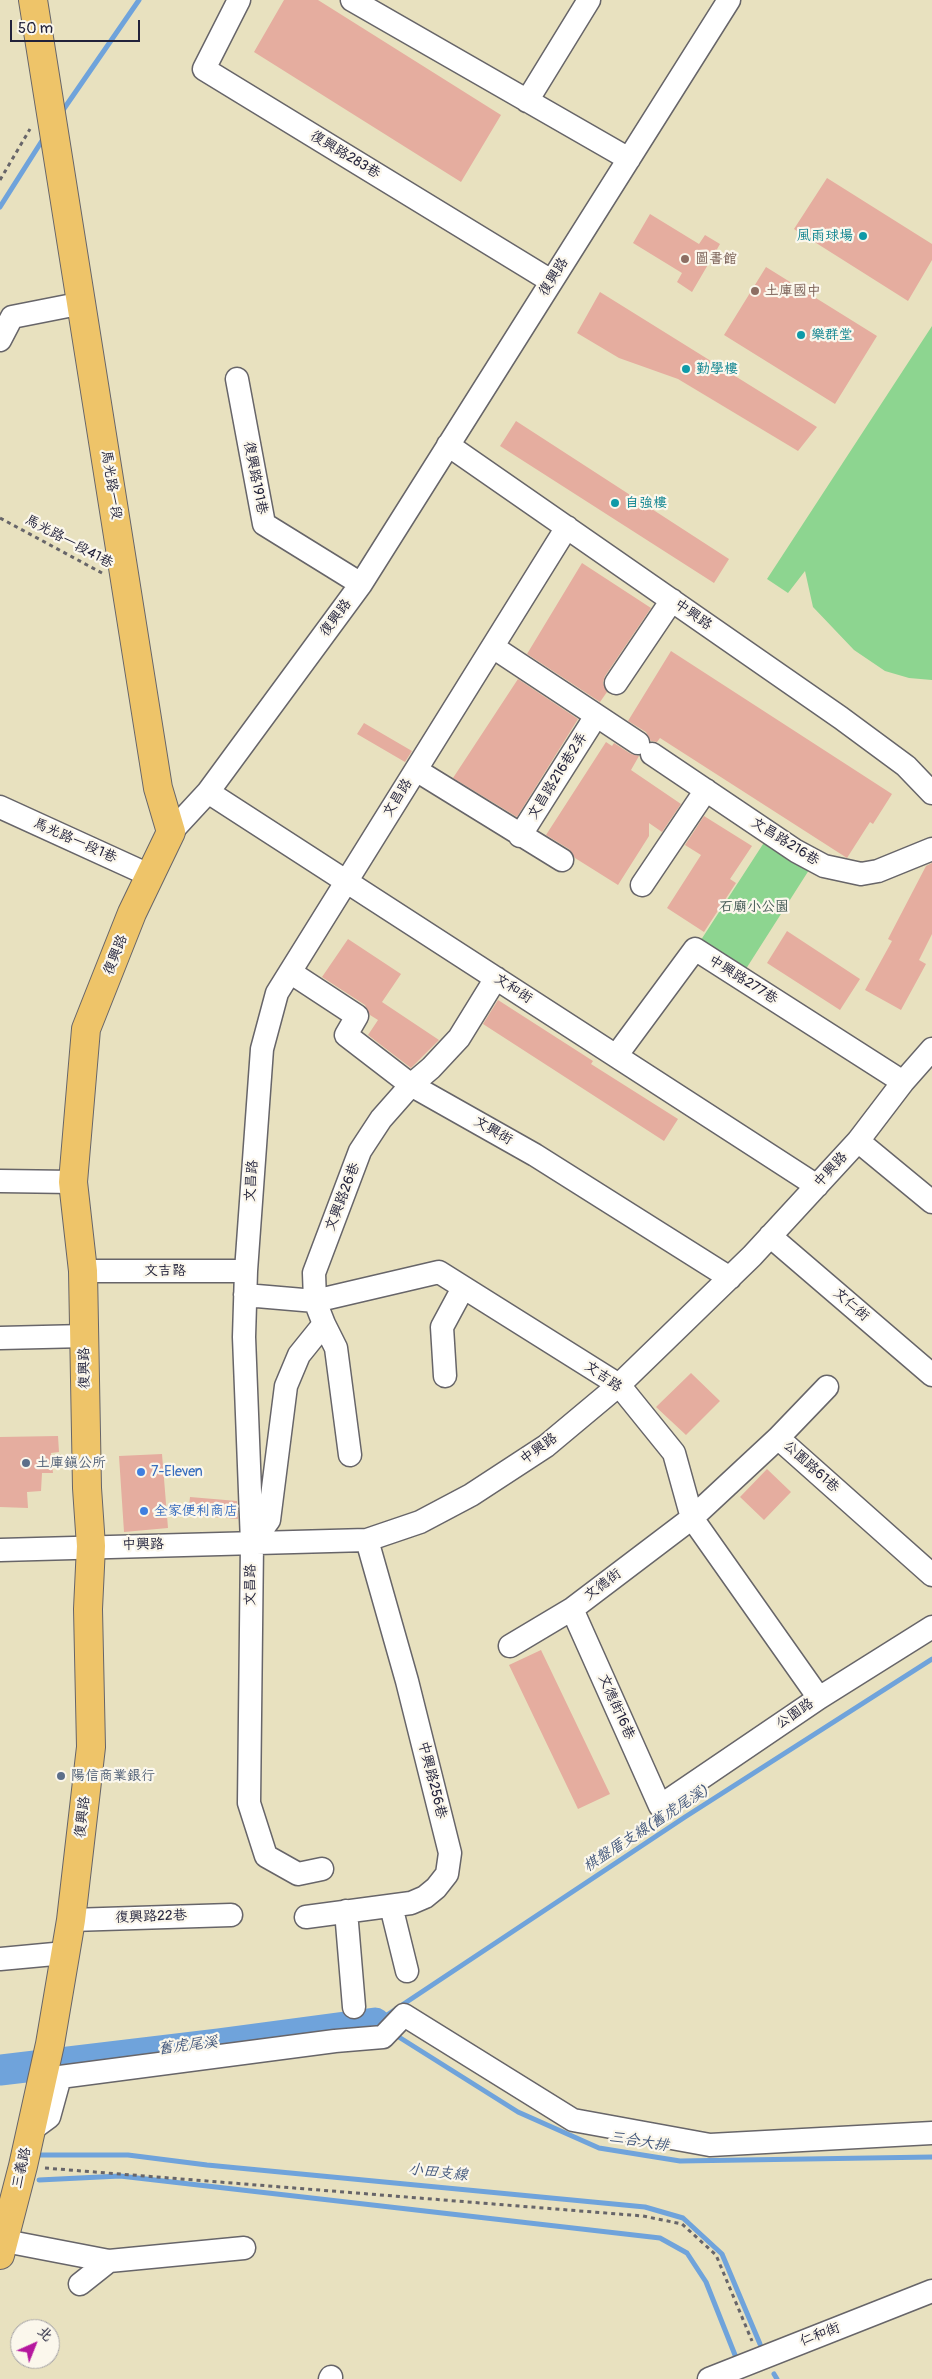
<!DOCTYPE html>
<html>
<head>
<meta charset="utf-8">
<style>
	body { margin:0 }
	#map { position:relative; width:932px; height:2379px; overflow:hidden; background:#e8e1bf; font-family:Pangolin,"LXGW WenKai TC",sans-serif }
	canvas { display:block }
	.north { position:absolute; left:10px; top:2319px; width:50px; height:50px; box-sizing:border-box; background:#fbf7ec; border:1px solid #a4a2a5; border-radius:50%; rotate:44deg; font-size:14px; font-weight:700; line-height:20px; text-align:center; color:#22223b }
	.north::after { content:''; display:block; margin:auto; width:18px; height:22px; background:#b5179e; clip-path:polygon(50% 0,100% 100%,50% 72%,0 100%) }
	.scale { position:absolute; left:10px; top:20px; width:130px; height:22px; box-sizing:border-box; border:2px solid #22223b; border-top:0; padding-left:6px; font-size:15px; line-height:18px; white-space:nowrap; color:#22223b; -webkit-text-stroke:4px #fbf7ec; paint-order:stroke }
</style>
</head>
<body>
<div id="map">
<canvas width="932" height="2379"></canvas>
<div class="north">北</div>
<div class="scale">50 m</div>
</div>
<script>
const ctx = document.querySelector('canvas').getContext('2d');
ctx.lineJoin = 'round';
function fillPath(path, color) { ctx.fillStyle = color; ctx.fill(path, 'evenodd'); }
const shape = rows => new Path2D(rows.map(r => 'M' + r).join(''));
function strokePath(path, color, width, dash) { ctx.strokeStyle = color; ctx.lineWidth = width; ctx.lineCap = dash ? 'butt' : 'round'; ctx.setLineDash(dash || []); ctx.stroke(path); }
function drawText(font, color, halo, rows, align = 'center') {
  ctx.font = font + ' Pangolin,"LXGW WenKai TC",sans-serif'; ctx.lineWidth = 4.5; ctx.setLineDash([]); ctx.textBaseline = 'middle'; ctx.strokeStyle = halo; ctx.fillStyle = color; for (const [text, x, y, turn = 0] of rows) {
    ctx.save(); ctx.translate(x, y); ctx.rotate((+turn || 0) * Math.PI / 180); ctx.textAlign = isNaN(turn) ? turn : align; if (halo) ctx.strokeText(text, 0, 0); ctx.fillText(text, 0, 0); ctx.restore();
  }
}
const green = shape([
	[932,326,932,680,909,678,885,671,854,650,813,607,805,571,788,593,767,579],
	[765,841,809,870,744,972,699,943]
]);
const stream = shape([
	[61,113,139,0],
	[0,207,45,136],
	[384,2028,375,2023,685,1817,932,1659],
	[394,2034,518,2112,599,2148,680,2161,932,2157],
	[39,2155,128,2155,207,2165,645,2207,683,2218,722,2254,760,2344],
	[39,2180,120,2176,660,2238,687,2253,706,2282,735,2355],
	[774,2374,777,2379]
]);
const river = shape([
	[0,2070,219,2044,375,2023]
]);
const building = shape([
	[284,0,318,0,501,115,461,182,254,52],
	[827,178,932,244,932,260,908,301,794,229],
	[650,214,699,244,705,235,720,244,692,292,677,282,682,273,633,243],
	[766,267,877,336,835,404,724,335],
	[600,292,817,427,798,451,678,379,619,358,577,333],
	[516,421,729,559,714,583,500,446],
	[582,563,651,608,605,676,603,683,607,692,600,702,527,654],
	[671,651,892,794,873,824,870,822,847,858,660,738,657,742,651,741,646,732,628,721],
	[518,679,578,719,517,817,453,778],
	[364,723,412,751,405,762,357,734],
	[606,742,612,746,614,743,631,754,639,756,631,770,681,804,662,832,649,823,649,836,618,885,575,858,569,849,546,835],
	[704,816,752,846,730,879,736,883,704,932,667,908,701,855,685,845],
	[932,863,932,934,919,960,926,964,901,1010,865,990,892,941,888,939,926,866],
	[787,931,860,979,840,1010,767,963],
	[348,939,401,974,382,1002,439,1040,411,1068,368,1035,378,1020,370,1015,365,1005,322,977],
	[498,1000,593,1061,591,1064,678,1119,664,1141,483,1024],
	[691,1373,720,1401,686,1435,656,1407],
	[58,1436,59,1452,51,1453,53,1473,42,1473,41,1491,27,1492,28,1508,0,1507,0,1437],
	[162,1454,168,1528,124,1532,119,1456],
	[767,1469,791,1492,764,1520,740,1497],
	[190,1497,237,1501,238,1519,188,1515],
	[541,1650,610,1794,578,1809,509,1665]
]);
const path = shape([
	[0,180,30,129],
	[0,518,102,573],
	[45,2168,643,2216,682,2224,716,2255,752,2341]
]);
const minor = shape([
	[239,0,204,69,551,281],
	[352,0,629,159],
	[527,101,589,0],
	[0,340,12,317,83,303],
	[237,379,264,524,361,584],
	[448,445,841,718,906,766,932,793],
	[493,647,638,743],
	[616,683,672,600],
	[652,754,796,851,824,866,861,874,878,871,932,849],
	[416,770,562,860],
	[208,792,817,1186],
	[0,807,149,875],
	[171,832,208,792,361,584,729,0],
	[520,836,596,716],
	[642,885,706,790],
	[290,972,357,1016,346,1035,411,1085,535,1155,730,1278],
	[616,1056,695,949,903,1082],
	[858,1141,932,1202],
	[0,1181,73,1182],
	[770,1236,932,1375],
	[83,1271,246,1271],
	[245,1295,315,1301,439,1272,619,1385,674,1453,692,1518,819,1698],
	[324,1324,315,1301,314,1273,360,1151,381,1119,411,1085,431,1068,459,1038,496,978],
	[0,1338,85,1336],
	[445,1376,442,1327,463,1288],
	[778,1438,827,1387],
	[252,1543,269,1520,286,1386,299,1355,324,1324,336,1348,350,1455],
	[0,1550,367,1540,420,1522,471,1495,546,1446,619,1385,752,1256,858,1141,903,1082,932,1049],
	[572,1609,660,1806,819,1698,932,1627],
	[510,1646,572,1609,692,1518,778,1438,932,1575],
	[322,1869,298,1874,266,1856,249,1803,252,1543,244,1337,246,1271,262,1049,277,993,567,527],
	[391,1906,407,1971],
	[346,1911,354,2007],
	[306,1917,411,1903,425,1897,436,1888,447,1874,450,1853,407,1681,367,1540],
	[71,1920,231,1915],
	[0,1959,65,1953],
	[30,2131,49,2117,60,2077,335,2041,383,2037,404,2015,573,2120,710,2145,932,2133],
	[5,2241,109,2261,244,2248],
	[80,2284,109,2261],
	[330,2379,331,2377],
	[709,2379,932,2291]
]);
const major = shape([
	[0,2255,23,2166,50,2044,71,1920,91,1747,88,1609,91,1546,87,1488,83,1271,73,1182,86,1029,132,913,171,832,158,788,33,0]
]);
const markers = [
	[863,236,5,"#0f9aa8"],
	[685,259,5,"#8d6e63"],
	[755,291,5,"#8d6e63"],
	[801,335,5,"#0f9aa8"],
	[686,369,5,"#0f9aa8"],
	[615,503,5,"#0f9aa8"],
	[26,1463,5,"#5c6f8a"],
	[141,1472,5,"#3f7fe0"],
	[144,1511,5,"#3f7fe0"],
	[61,1776,5,"#5c6f8a"]
];
const streetNames = [
	["復興路283巷",345,155,31],
	["復興路",554,277,-58],
	["復興路191巷",255,478,79],
	["馬光路一段",111,485,81],
	["馬光路一段41巷",69,542,28],
	["中興路",693,615,35],
	["復興路",336,618,-53],
	["文昌路216巷2弄",558,776,-58],
	["文昌路",398,798,-58],
	["馬光路一段1巷",75,841,24],
	["文昌路216巷",785,842,32],
	["復興路",116,955,-68],
	["中興路277巷",743,980,32],
	["文和街",513,989,33],
	["文興街",493,1131,30],
	["中興路",831,1170,-47],
	["文昌路",252,1181,-86],
	["文興路26巷",343,1197,-69],
	["文吉路",165,1271],
	["文仁街",851,1305,41],
	["復興路",85,1368,-91],
	["文吉路",603,1377,35],
	["中興路",539,1449,-36],
	["公園路61巷",811,1467,42],
	["中興路",143,1545,-1],
	["文昌路",251,1585,-89],
	["文德街",603,1585,-37],
	["文德街16巷",616,1707,66],
	["公園路",795,1714,-34],
	["中興路256巷",432,1780,76],
	["復興路",83,1817,-83],
	["復興路22巷",151,1917,-2],
	["三義路",22,2168,-77],
	["仁和街",820,2335,-21]
];
const cultureNames = [
	["風雨球場",853,236,"right"],
	["樂群堂",811,335],
	["勤學樓",696,369],
	["自強樓",625,503]
];
const educationNames = [
	["圖書館",695,259],
	["土庫國中",765,291]
];
const parkNames = [
	["石廟小公園",754,907]
];
const serviceNames = [
	["土庫鎮公所",36,1463],
	["陽信商業銀行",71,1776]
];
const shopNames = [
	["7-Eleven",151,1472],
	["全家便利商店",154,1511]
];
const waterNames = [
	["棋盤厝支線(舊虎尾溪)",646,1829,-33],
	["舊虎尾溪",188,2046,-7],
	["三合大排",639,2142,9],
	["小田支線",438,2173,6]
];
fillPath(green, '#8dd590');
strokePath(stream, '#6fa3db', 5);
strokePath(river, '#6fa3db', 31);
fillPath(building, '#e5ad9f');
strokePath(minor, '#676569', 25);
strokePath(major, '#676569', 30);
strokePath(path, '#676569', 3, [4, 4]);
strokePath(minor, '#fff', 22);
strokePath(major, '#eec469', 28);
for (const [x, y, r, color] of markers) { const dot = new Path2D(); dot.arc(x, y, r, 0, 2 * Math.PI); ctx.fillStyle = color; ctx.fill(dot); strokePath(dot, '#fbf7ec', 2); }
drawText('14px', '#22223b', '#fbf7ec', streetNames);
drawText('14px', '#0d838f', '#fbf7ec', cultureNames, 'left');
drawText('14px', '#785e54', '#fbf7ec', educationNames, 'left');
drawText('14px', '#425854', '#fbf7ec', parkNames);
drawText('14px', '#4e5e75', '#fbf7ec', serviceNames, 'left');
drawText('14px', '#366cbe', '#fbf7ec', shopNames, 'left');
drawText('italic 15px', '#41567b', '#fbf7ec', waterNames);
</script>
</body>
</html>
